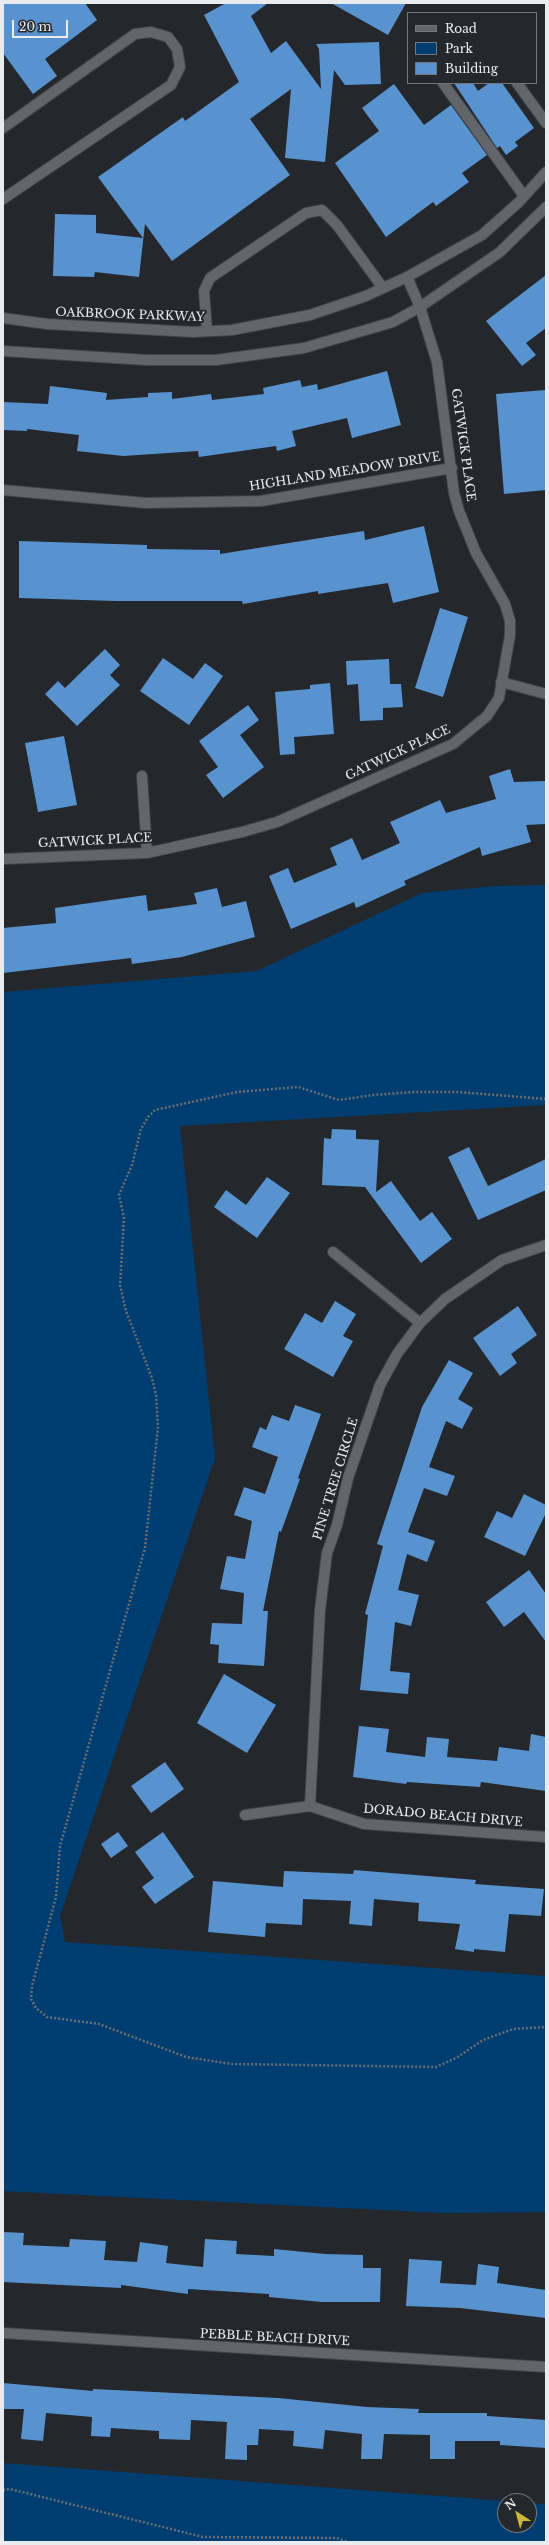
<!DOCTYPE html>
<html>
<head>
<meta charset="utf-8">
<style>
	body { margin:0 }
	#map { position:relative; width:549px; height:2545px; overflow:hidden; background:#24282d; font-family:"Libre Baskerville",serif }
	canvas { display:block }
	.frame { position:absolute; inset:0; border:4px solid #e9ebef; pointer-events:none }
	.legend { position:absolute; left:407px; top:12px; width:130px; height:72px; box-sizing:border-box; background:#24282d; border:1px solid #73767b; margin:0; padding:5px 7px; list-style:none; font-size:12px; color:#e9ebef }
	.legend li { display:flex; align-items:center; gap:8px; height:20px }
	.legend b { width:20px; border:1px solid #73767b }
	.north { position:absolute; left:497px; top:2493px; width:40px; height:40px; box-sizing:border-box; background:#24282d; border:1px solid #73767b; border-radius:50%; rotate:324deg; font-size:11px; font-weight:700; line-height:16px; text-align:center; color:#e9ebef }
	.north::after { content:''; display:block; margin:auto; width:14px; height:18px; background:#ccb939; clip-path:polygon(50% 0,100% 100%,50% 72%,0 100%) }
	.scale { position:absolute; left:12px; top:20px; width:56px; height:18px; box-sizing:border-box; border:2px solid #e9ebef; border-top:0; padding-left:5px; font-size:12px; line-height:14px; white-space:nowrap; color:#e9ebef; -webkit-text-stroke:3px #24282d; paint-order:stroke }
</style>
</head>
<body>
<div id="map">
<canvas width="549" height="2545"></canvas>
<div class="frame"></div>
<ul class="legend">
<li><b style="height:5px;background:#62666c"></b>Road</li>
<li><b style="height:11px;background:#003e71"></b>Park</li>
<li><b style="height:11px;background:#5993cf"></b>Building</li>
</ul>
<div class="north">N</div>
<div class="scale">20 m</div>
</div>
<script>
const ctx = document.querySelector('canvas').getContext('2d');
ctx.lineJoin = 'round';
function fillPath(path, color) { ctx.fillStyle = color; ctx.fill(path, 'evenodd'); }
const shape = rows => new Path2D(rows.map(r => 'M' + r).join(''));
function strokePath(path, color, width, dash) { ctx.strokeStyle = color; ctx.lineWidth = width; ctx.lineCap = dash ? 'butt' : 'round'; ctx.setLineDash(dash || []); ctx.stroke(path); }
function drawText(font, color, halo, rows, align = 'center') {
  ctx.font = font + ' "Libre Baskerville",serif'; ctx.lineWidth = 4; ctx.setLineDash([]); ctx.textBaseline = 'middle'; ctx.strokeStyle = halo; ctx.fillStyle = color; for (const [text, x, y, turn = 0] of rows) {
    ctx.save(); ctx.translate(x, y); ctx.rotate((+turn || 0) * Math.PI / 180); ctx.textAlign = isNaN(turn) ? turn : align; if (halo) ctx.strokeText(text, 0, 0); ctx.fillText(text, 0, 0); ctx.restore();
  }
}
const green = shape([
	[546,885,546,1105,180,1126,215,1458,60,1916,65,1942,546,1976,546,2212,444,2213,3,2191,3,992,257,971,422,893,495,886],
	[3,2463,505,2501,505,2525,529,2525,529,2503,546,2504,546,2542,3,2542]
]);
const building = shape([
	[3,3,85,3,97,20,45,59,57,76,33,94,3,53],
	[226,3,268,3,251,16,271,53,286,41,321,89,319,49,316,44,379,42,381,84,345,85,334,70,325,162,285,158,291,89,250,119,290,175,172,261,145,224,139,277,95,272,94,277,53,276,55,214,96,215,96,233,143,238,98,177,183,117,185,121,239,82,204,15],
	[331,3,406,3,388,35],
	[454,83,473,83,478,91,489,83,502,83,534,128,515,142,518,146,506,155,500,146,497,148],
	[394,84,424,125,451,105,487,155,462,173,469,182,436,206,433,202,386,237,335,163,379,131,362,108],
	[546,275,546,328,526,343,536,355,522,366,486,321],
	[387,371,401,425,352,438,347,418,292,431,296,446,277,451,276,446,199,457,198,451,123,456,77,451,79,435,27,429,27,431,3,430,3,402,48,404,50,386,107,393,106,400,148,397,148,393,172,392,172,399,211,394,212,400,264,394,263,388,300,380,302,387,317,384,318,390],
	[546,390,546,490,504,494,496,394],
	[424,526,439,592,393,603,388,583,318,594,318,591,243,604,242,601,116,601,19,598,19,541,147,545,147,549,220,550,220,554,364,531,365,540],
	[440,608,468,617,443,697,415,688],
	[105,649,120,665,110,675,120,685,77,726,45,694,58,681,65,688],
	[163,658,193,679,205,663,223,676,189,725,140,691],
	[389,659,390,684,401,684,403,707,383,708,383,720,360,721,358,684,347,685,346,661],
	[330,683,334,734,294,737,295,754,280,755,275,692,310,689,310,685],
	[248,705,259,720,240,735,264,767,223,798,206,775,218,767,199,741],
	[64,736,77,805,38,812,25,743],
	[510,769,514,782,546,781,546,824,526,825,531,842,482,856,480,847,404,881,406,885,356,908,354,902,291,929,269,876,288,868,294,883,337,865,330,848,352,838,362,860,400,843,390,822,440,800,446,813,496,799,489,776],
	[217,888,222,907,246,901,255,937,182,957,132,964,131,958,3,973,3,928,56,923,55,908,146,895,148,911,197,904,194,893],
	[332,1129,356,1130,356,1139,379,1140,376,1192,391,1181,420,1221,432,1212,452,1239,421,1263,365,1187,322,1185,324,1138,331,1139],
	[469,1147,488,1186,546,1159,546,1190,478,1220,448,1157],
	[267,1177,290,1193,257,1238,214,1207,226,1190,246,1205],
	[335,1301,356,1314,343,1336,353,1341,333,1377,284,1349,305,1313,322,1323],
	[518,1306,537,1335,511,1354,517,1363,500,1376,473,1338],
	[449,1360,473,1373,458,1399,473,1408,462,1429,446,1421,429,1467,455,1476,447,1496,424,1488,408,1532,435,1541,427,1562,407,1554,398,1590,419,1595,411,1626,395,1622,390,1671,410,1673,408,1694,360,1690,368,1615,365,1614,383,1546,377,1544,422,1407],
	[295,1405,321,1414,298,1478,300,1479,281,1532,279,1531,263,1611,268,1611,264,1666,218,1663,219,1645,210,1644,212,1623,242,1624,244,1593,220,1589,227,1556,245,1559,252,1521,234,1515,244,1487,265,1494,278,1457,252,1447,260,1427,266,1430,272,1415,289,1421],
	[524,1494,546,1505,546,1513,525,1556,484,1537,497,1511,512,1518],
	[529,1570,546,1594,546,1642,524,1612,504,1627,486,1602],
	[224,1674,276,1705,247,1753,197,1723],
	[359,1726,389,1729,386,1752,425,1757,427,1737,449,1739,447,1757,497,1761,499,1747,529,1751,531,1734,546,1737,546,1791,481,1782,480,1787,407,1782,406,1784,353,1777],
	[165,1762,184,1789,151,1813,131,1786],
	[118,1832,128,1846,111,1858,101,1844],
	[163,1832,194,1877,155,1904,142,1887,154,1878,135,1852],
	[354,1870,476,1880,475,1884,544,1889,541,1916,509,1914,505,1952,474,1949,474,1952,455,1949,460,1924,418,1921,419,1903,374,1899,372,1926,349,1924,351,1901,303,1899,302,1925,266,1923,265,1937,208,1932,213,1881,283,1887,284,1871,353,1874],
	[3,2232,24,2233,23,2245,69,2247,70,2239,106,2241,104,2260,137,2262,140,2242,168,2246,166,2263,203,2267,205,2239,237,2241,236,2254,274,2256,274,2249,325,2254,363,2255,363,2268,381,2268,380,2302,322,2302,269,2297,269,2294,188,2289,188,2294,121,2285,121,2288,3,2282],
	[409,2259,442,2261,440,2283,476,2285,478,2264,499,2267,497,2283,546,2290,546,2318,460,2308,406,2306],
	[3,2383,93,2391,93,2389,278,2398,367,2407,419,2409,418,2413,487,2413,487,2416,546,2420,546,2448,500,2445,500,2441,455,2441,455,2459,430,2459,430,2435,384,2434,382,2459,361,2459,362,2434,325,2430,323,2449,293,2446,294,2431,259,2429,258,2445,247,2445,247,2460,225,2459,227,2422,191,2420,190,2440,159,2439,159,2431,111,2428,110,2437,91,2436,92,2417,46,2413,43,2441,21,2439,24,2409,3,2409]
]);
const path = shape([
	[546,1099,458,1092,413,1092,373,1095,339,1100,298,1087,237,1092,155,1110,148,1117,141,1129,132,1165,119,1195,124,1218,120,1285,126,1311,152,1378,156,1395,158,1427,145,1548,60,1846,56,1897,32,1986,31,1999,36,2008,47,2017,99,2024,186,2057,232,2064,436,2067,456,2058,483,2040,513,2029,546,2027],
	[3,2490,10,2489,203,2537,337,2538,348,2542]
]);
const service = shape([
	[443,83,524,196],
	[517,83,546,123],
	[3,128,135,34,151,32,168,37,177,49,180,67,171,85,3,199],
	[207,331,204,291,210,278,306,213,322,210,337,225,383,288]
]);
const minor = shape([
	[3,490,146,503,261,501,452,468],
	[501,682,546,694],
	[142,776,147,853],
	[3,859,147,853,242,832,277,822,453,744,487,716,499,698,510,635,510,621,505,604,476,553,459,511,454,493,437,362,420,307,407,277],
	[333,1252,420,1323],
	[310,1806,320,1610,327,1553,337,1525,348,1478,380,1385,397,1354,420,1323,445,1299,502,1260,546,1245],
	[245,1815,310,1806,364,1824,546,1837]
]);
const tertiary = shape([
	[3,318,47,324,193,332,232,330,310,315,366,296,407,277,482,235,519,202,546,172],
	[3,351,147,360,216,360,304,348,393,322,420,307,500,252,546,207],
	[3,2333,546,2367]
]);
const streetNames = [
	["OAKBROOK PARKWAY",130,315,2],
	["GATWICK PLACE",463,445,82],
	["HIGHLAND MEADOW DRIVE",345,472,-9],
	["GATWICK PLACE",398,753,-25],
	["GATWICK PLACE",95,841,-3],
	["PINE TREE CIRCLE",336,1479,-73],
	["DORADO BEACH DRIVE",443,1816,5],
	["PEBBLE BEACH DRIVE",275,2338,3]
];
fillPath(green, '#003e71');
fillPath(building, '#5993cf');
strokePath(service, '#424549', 12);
strokePath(minor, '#424549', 12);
strokePath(tertiary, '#424549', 12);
strokePath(path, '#6a6e72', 2.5, [2, 2]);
strokePath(service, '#62666c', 10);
strokePath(minor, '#62666c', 10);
strokePath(tertiary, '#62666c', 10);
drawText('12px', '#e9ebef', '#24282d', streetNames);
</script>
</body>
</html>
